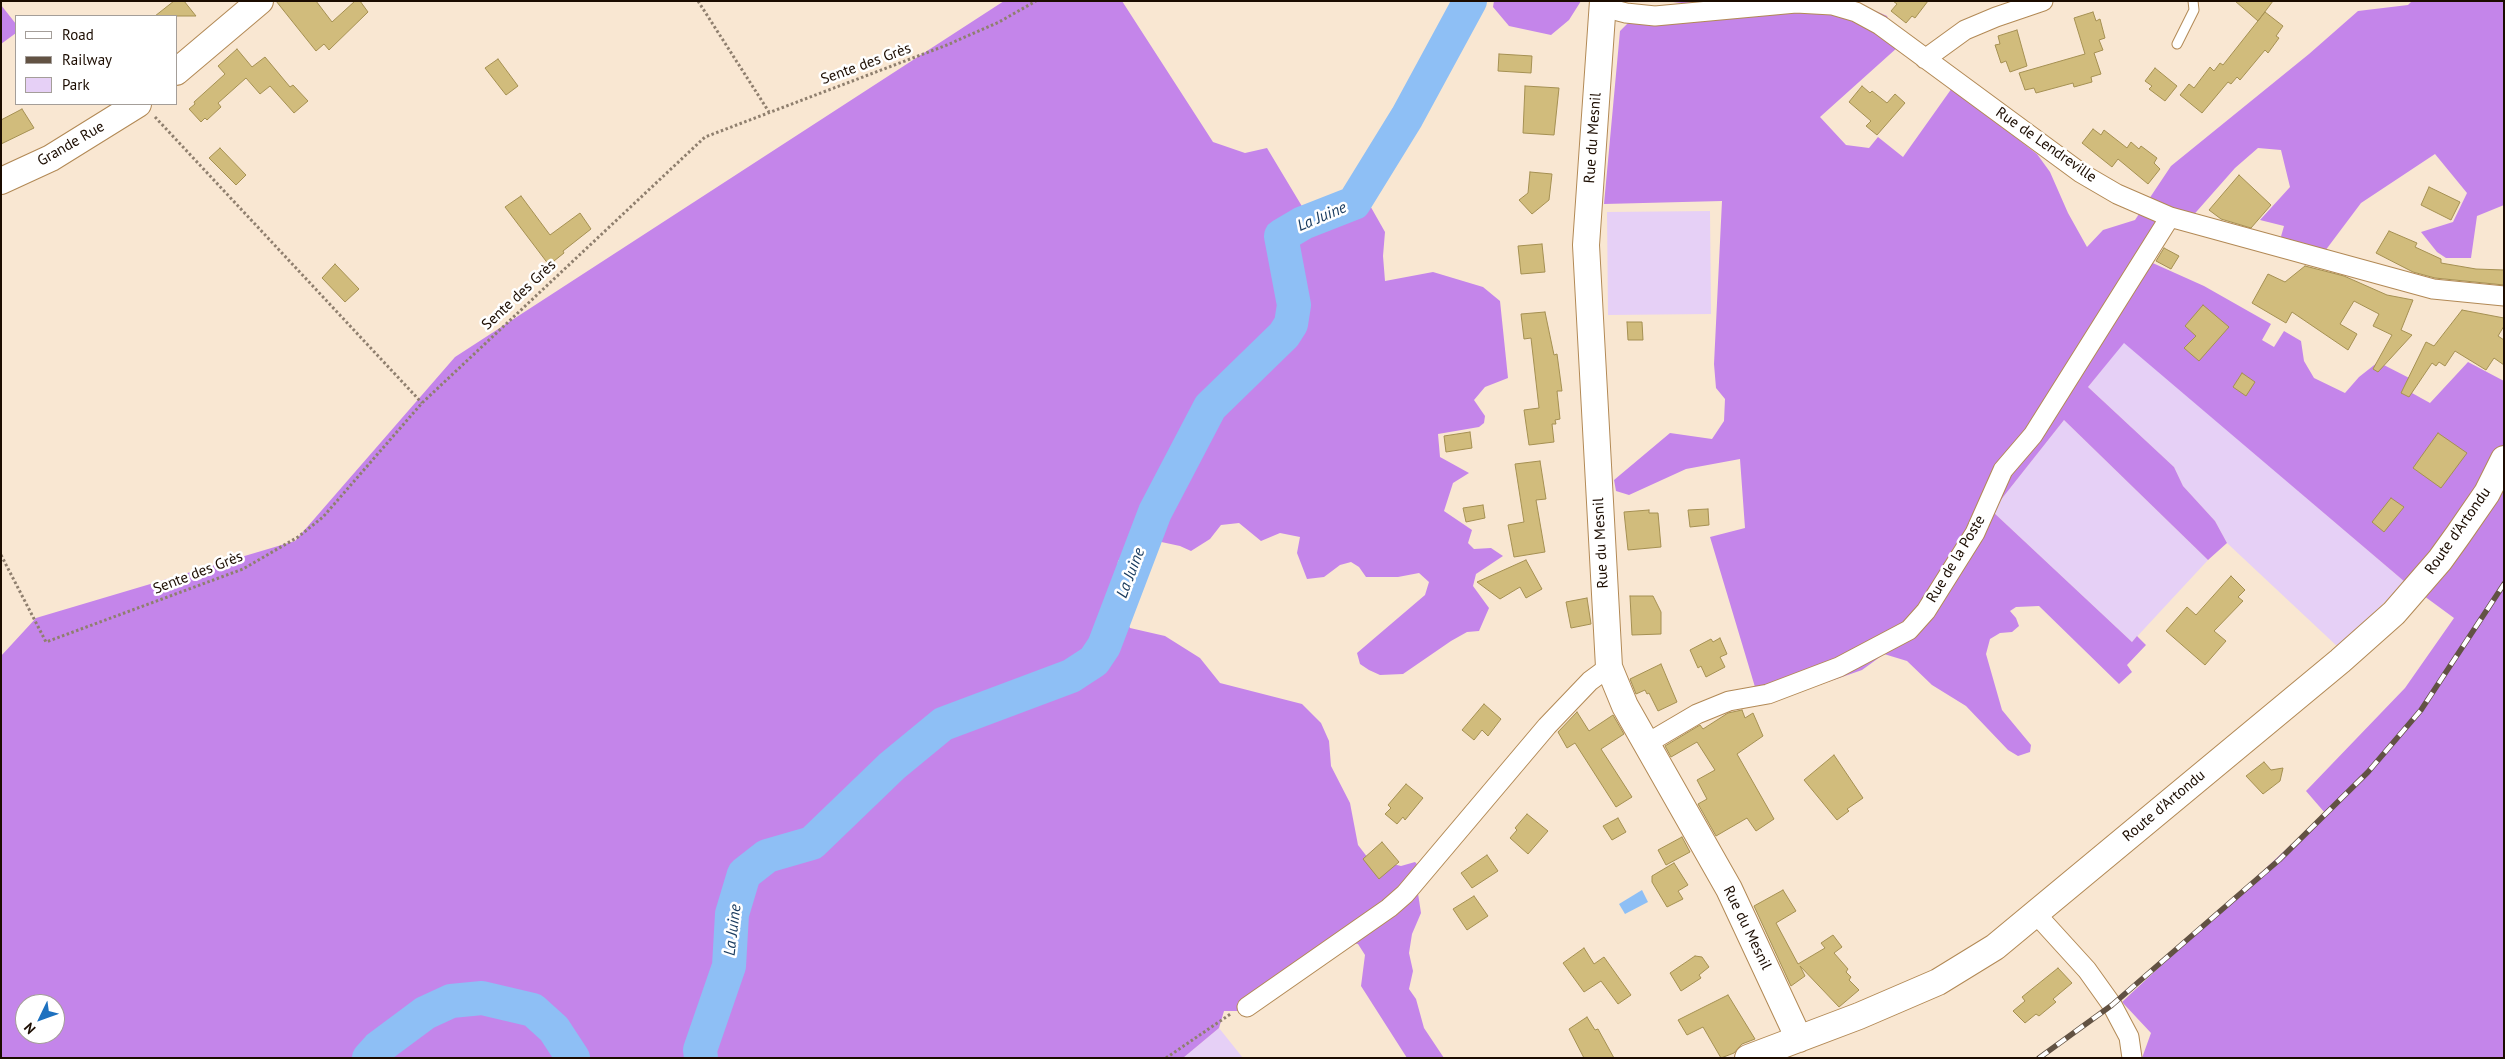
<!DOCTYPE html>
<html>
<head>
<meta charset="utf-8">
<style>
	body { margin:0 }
	#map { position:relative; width:2505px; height:1059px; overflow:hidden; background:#f9e7d2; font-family:"PT Sans",sans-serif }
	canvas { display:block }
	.frame { position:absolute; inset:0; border:2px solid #1b0c00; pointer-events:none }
	.legend { position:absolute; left:15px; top:15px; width:162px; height:90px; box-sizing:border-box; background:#fff; border:1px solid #a49e99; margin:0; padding:6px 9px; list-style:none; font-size:15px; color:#1b0c00 }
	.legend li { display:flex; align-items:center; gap:10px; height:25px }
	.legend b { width:25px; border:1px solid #a49e99 }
	.north { position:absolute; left:15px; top:994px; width:50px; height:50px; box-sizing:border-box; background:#fff; border:1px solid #a49e99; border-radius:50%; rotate:228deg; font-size:14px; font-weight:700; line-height:20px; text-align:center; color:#1b0c00 }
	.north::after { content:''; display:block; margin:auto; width:18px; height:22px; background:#1e71bf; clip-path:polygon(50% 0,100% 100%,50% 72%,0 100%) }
</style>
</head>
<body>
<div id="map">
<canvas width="2505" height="1059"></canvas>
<div class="frame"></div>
<ul class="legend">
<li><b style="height:6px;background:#fff"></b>Road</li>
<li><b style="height:6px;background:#625243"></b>Railway</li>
<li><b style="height:14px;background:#e6d0f6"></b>Park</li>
</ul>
<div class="north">N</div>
</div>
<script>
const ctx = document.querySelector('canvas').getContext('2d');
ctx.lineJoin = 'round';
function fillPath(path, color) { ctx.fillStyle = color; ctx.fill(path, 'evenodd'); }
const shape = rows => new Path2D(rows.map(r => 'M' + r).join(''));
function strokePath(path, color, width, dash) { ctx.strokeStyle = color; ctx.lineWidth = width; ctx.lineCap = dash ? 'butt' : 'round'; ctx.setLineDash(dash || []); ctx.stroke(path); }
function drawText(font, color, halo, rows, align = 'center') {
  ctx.font = font + ' "PT Sans",sans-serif'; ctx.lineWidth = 5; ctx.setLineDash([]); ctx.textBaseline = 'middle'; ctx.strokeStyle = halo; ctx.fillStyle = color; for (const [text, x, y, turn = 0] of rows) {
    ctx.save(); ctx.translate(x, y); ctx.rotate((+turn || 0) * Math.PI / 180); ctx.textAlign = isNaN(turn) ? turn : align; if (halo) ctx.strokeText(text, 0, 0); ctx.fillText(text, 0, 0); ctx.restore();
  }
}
const green = shape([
	[1710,211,1711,314,1608,315,1607,212],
	[2124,342,2405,582,2339,648,2227,543,2215,521,2183,486,2174,467,2088,387],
	[2064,420,2208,560,2132,642,1992,511],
	[1219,1028,1243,1058,1183,1058]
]);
const forest = shape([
	[1004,1,1122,1,1213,142,1245,153,1267,148,1306,213,1320,203,1346,194,1368,202,1385,232,1383,256,1385,281,1433,272,1483,287,1500,301,1508,378,1485,387,1474,400,1485,416,1484,423,1479,427,1438,434,1440,457,1469,473,1453,483,1444,511,1472,530,1468,543,1474,549,1491,548,1503,556,1476,574,1473,586,1489,608,1479,631,1467,632,1451,641,1403,674,1380,675,1369,670,1360,664,1357,653,1425,595,1429,582,1419,573,1398,577,1366,577,1359,567,1351,562,1340,565,1324,577,1307,579,1297,553,1300,537,1280,533,1261,541,1239,523,1221,525,1210,539,1191,551,1180,546,1138,537,1118,561,1115,594,1130,628,1165,636,1200,658,1220,683,1302,704,1321,723,1329,741,1331,766,1350,803,1358,845,1368,858,1401,866,1415,862,1425,872,1417,887,1421,913,1412,934,1409,953,1413,971,1409,989,1416,999,1424,1028,1444,1058,1407,1058,1361,986,1365,955,1358,944,1342,942,1240,1011,1224,1011,1219,1028,1183,1058,1,1058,1,656,36,618,295,541,455,357],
	[25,1004,55,1004,55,1034,25,1034],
	[1494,1,1581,1,1569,20,1551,35,1509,26,1493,7],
	[1665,1,1853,1,1887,16,1898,47,1820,117,1846,145,1869,148,1878,137,1903,157,1952,88,2037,154,2050,172,2068,213,2087,247,2103,230,2135,220,2171,166,2309,54,2358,11,2408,5,2412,1,2504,1,2504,205,2477,216,2471,258,2446,258,2437,252,2421,232,2453,222,2467,193,2435,154,2361,203,2325,251,2280,240,2284,226,2260,220,2290,187,2281,150,2258,148,2235,168,2182,228,2170,221,2146,260,2204,286,2271,324,2262,340,2274,347,2284,331,2301,341,2304,361,2314,378,2345,393,2359,377,2378,362,2417,382,2412,393,2430,403,2468,362,2504,381,2504,1058,2142,1058,2151,1033,2122,1002,2325,813,2306,791,2405,688,2454,618,2405,582,2124,343,2088,387,2174,467,2183,486,2215,521,2227,543,2208,560,2064,420,1992,511,2132,642,2137,636,2146,645,2127,665,2132,672,2119,684,2039,606,2016,607,2010,611,2016,618,2019,626,2012,632,2000,633,1990,639,1986,654,2002,710,2031,745,2030,752,2018,756,2008,750,1966,706,1932,685,1907,661,1884,654,1862,670,1785,697,1755,687,1710,537,1745,528,1740,459,1686,469,1629,495,1616,491,1614,480,1670,433,1712,439,1724,421,1725,399,1716,388,1714,364,1722,201,1604,204,1620,31,1631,20,1698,5],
	[1,5,16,24,16,33,1,44]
]);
const water = shape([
	[1642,890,1648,902,1625,914,1619,904]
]);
const river = shape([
	[369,1058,378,1048,425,1013,451,1001,482,998,533,1010,554,1029,573,1058],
	[701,1058,700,1050,729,966,732,914,744,874,767,856,812,843,892,766,943,724,1071,676,1094,661,1104,646,1155,512,1210,407,1284,335,1291,324,1294,305,1281,236,1303,223,1354,203,1407,117,1470,1]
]);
const building = shape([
	[174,1,184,1,196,16,155,16,174,1],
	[276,1,316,1,332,22,355,1,360,1,368,12,329,50,324,44,316,51,276,1],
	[1893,1,1928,1,1915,18,1912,16,1906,23,1891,11,1897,4,1893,1],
	[2235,1,2273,1,2258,21,2235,1],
	[2093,12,2096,21,2100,19,2105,38,2099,40,2103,50,2094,53,2101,74,2091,77,2092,82,2074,87,2073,83,2036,93,2034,88,2025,90,2019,73,2085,54,2074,18,2093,12],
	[2265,12,2283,26,2276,36,2279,38,2268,53,2265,50,2240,80,2237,77,2231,84,2228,82,2202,113,2180,95,2189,84,2194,88,2210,67,2214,71,2220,63,2223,65,2265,12],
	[2017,30,2027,66,2010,72,2006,61,2001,63,1995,45,2000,44,1998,36,2017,30],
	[237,49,252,67,265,57,290,87,293,85,308,101,294,113,270,86,260,94,246,78,218,103,221,107,207,120,205,118,201,122,189,109,195,104,194,102,225,74,218,66,237,49],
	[1499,54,1532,56,1531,73,1498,71,1499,54],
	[498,59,518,86,506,95,485,68,498,59],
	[2155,68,2177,86,2165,101,2149,89,2152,86,2145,81,2155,68],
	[1525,86,1559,88,1554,135,1523,133,1525,86],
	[1862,86,1870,93,1872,91,1887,103,1895,94,1905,103,1877,135,1866,126,1871,121,1849,102,1862,86],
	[22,109,34,128,1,144,1,120,22,109],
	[2093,129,2101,135,2104,130,2127,148,2131,142,2139,149,2141,146,2157,158,2154,163,2160,169,2148,184,2118,159,2112,167,2082,143,2093,129],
	[220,148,246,175,236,185,209,158,220,148],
	[1530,172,1552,174,1549,200,1532,214,1519,200,1528,193,1530,172],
	[2239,175,2271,205,2251,228,2221,219,2209,210,2239,175],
	[2429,187,2460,202,2451,220,2421,205,2429,187],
	[521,196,550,235,580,213,591,229,563,251,564,253,549,265,505,207,521,196],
	[2389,231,2417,243,2415,247,2441,259,2441,263,2476,269,2504,270,2504,285,2435,278,2413,272,2376,253,2389,231],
	[1542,244,1545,272,1521,274,1518,246,1542,244],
	[2164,248,2179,256,2171,269,2156,261,2164,248],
	[335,264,359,289,345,302,322,278,335,264],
	[2305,266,2344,276,2387,295,2413,300,2401,330,2412,335,2378,372,2373,369,2392,335,2373,326,2379,314,2354,301,2340,324,2357,334,2348,350,2292,312,2286,323,2252,303,2268,274,2285,282,2305,266],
	[2203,305,2229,327,2199,361,2184,348,2196,336,2185,326,2203,305],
	[2462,310,2504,318,2504,326,2498,336,2504,340,2504,365,2494,358,2486,370,2455,351,2445,366,2439,362,2436,366,2432,363,2409,397,2401,393,2426,342,2434,346,2462,310],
	[1545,312,1554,355,1557,354,1562,391,1557,391,1560,419,1555,420,1556,424,1552,424,1554,442,1529,445,1524,410,1539,408,1531,338,1524,339,1521,314,1545,312],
	[1627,322,1642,322,1643,340,1628,340,1627,322],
	[2242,373,2255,382,2246,396,2233,387,2242,373],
	[1470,432,1472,448,1446,452,1444,436,1470,432],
	[2438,433,2467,453,2441,488,2413,468,2438,433],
	[1540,461,1546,499,1536,500,1545,552,1514,557,1508,525,1524,522,1515,464,1540,461],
	[2391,498,2404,507,2384,532,2372,522,2391,498],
	[1483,505,1485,518,1466,522,1463,508,1483,505],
	[1708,509,1709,525,1690,527,1688,510,1708,509],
	[1649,510,1649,513,1658,513,1661,547,1628,550,1624,512,1649,510],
	[1526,560,1542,589,1526,598,1520,587,1500,599,1477,582,1526,560],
	[2231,576,2245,590,2238,597,2243,601,2214,631,2226,641,2205,665,2166,631,2187,607,2196,615,2231,576],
	[1630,596,1653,596,1661,612,1661,634,1632,635,1630,596],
	[1587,598,1591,624,1571,628,1566,602,1587,598],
	[1720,638,1727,654,1720,657,1725,667,1706,677,1701,666,1698,668,1690,650,1711,639,1713,642,1720,638],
	[1661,664,1677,702,1658,711,1649,693,1647,694,1645,690,1636,694,1630,679,1661,664],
	[1484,704,1501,719,1488,736,1482,730,1474,740,1462,730,1484,704],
	[1742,710,1745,718,1753,713,1763,736,1737,754,1774,819,1756,831,1747,818,1716,836,1698,804,1707,799,1697,780,1715,770,1697,742,1671,757,1665,746,1700,725,1703,729,1728,713,1742,710],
	[1577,712,1589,731,1613,715,1624,734,1601,749,1632,797,1616,807,1575,743,1567,748,1558,732,1577,712],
	[1834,755,1863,798,1847,809,1849,811,1837,820,1804,780,1834,755],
	[2264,762,2271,770,2283,768,2280,781,2263,794,2246,776,2264,762],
	[1406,784,1423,798,1405,820,1403,817,1397,824,1385,814,1391,808,1388,805,1406,784],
	[1527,814,1548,831,1528,854,1510,838,1517,830,1515,828,1527,814],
	[1618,818,1626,832,1612,840,1603,826,1618,818],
	[1682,837,1690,852,1666,865,1658,850,1682,837],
	[1382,842,1399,862,1379,879,1363,859,1382,842],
	[1487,855,1498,871,1472,888,1461,873,1487,855],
	[1674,863,1688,885,1678,891,1683,899,1667,907,1652,882,1652,876,1674,863],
	[1783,890,1796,911,1776,923,1798,964,1825,948,1821,943,1833,935,1842,947,1834,953,1848,969,1846,972,1851,977,1849,980,1859,990,1839,1007,1800,966,1805,976,1791,986,1754,906,1783,890],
	[1474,896,1488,916,1467,930,1453,909,1474,896],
	[1584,948,1594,964,1604,957,1631,995,1618,1004,1601,981,1584,992,1563,963,1584,948],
	[1695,956,1702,957,1709,967,1699,975,1701,978,1681,991,1670,973,1695,956],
	[2058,968,2072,983,2053,999,2056,1002,2039,1016,2036,1014,2025,1023,2013,1011,2025,1001,2022,997,2058,968],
	[1728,995,1755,1039,1742,1044,1734,1053,1721,1058,1703,1027,1687,1035,1678,1020,1728,995],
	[1587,1017,1595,1030,1598,1029,1614,1058,1584,1058,1569,1029,1587,1017]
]);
const path = shape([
	[698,1,769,112],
	[155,117,422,403],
	[1,555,46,642,243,569,298,537,323,517,422,403,705,137,947,45,999,22,1036,1],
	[1166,1058,1232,1013]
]);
const lane = shape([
	[2177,44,2194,10,2193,1]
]);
const street = shape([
	[1603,7,1626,13,1655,16,1796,3,1832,5,1856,12,1880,25,2081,173,2117,194,2170,217,2433,289,2504,296],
	[1925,59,1965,30,1996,17,2043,1],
	[1646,744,1697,714,1729,701,1768,694,1839,667,1909,630,1926,611,1975,533,2003,470,2033,435,2170,217],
	[2036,914,2087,970,2112,1005,2129,1037,2132,1058],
	[1247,1007,1389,908,1405,894,1547,726,1590,681,1609,667]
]);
const secondary = shape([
	[1603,1,1586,245,1609,667,1625,706,1729,889,1799,1039],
	[176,72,260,1],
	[1,181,51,158,138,104],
	[1748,1058,1859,1016,1938,982,1995,947,2340,661,2394,613,2440,560,2458,535,2487,493,2504,459]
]);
const rail = shape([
	[2039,1058,2112,1005,2279,860,2368,772,2421,710,2504,584]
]);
const streetNames = [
	["Sente des Grès",866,64,-20],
	["Rue du Mesnil",1593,138,-86],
	["Grande Rue",71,144,-30],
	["Rue de Lendreville",2046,145,35],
	["Sente des Grès",519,295,-43],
	["Route d'Artondu",2458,531,-55],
	["Rue du Mesnil",1601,543,-93],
	["Rue de la Poste",1956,559,-59],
	["Sente des Grès",198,573,-21],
	["Route d'Artondu",2164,806,-40],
	["Rue du Mesnil",1747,928,64]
];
const waterNames = [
	["La Juine",1322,217,-23],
	["La Juine",1131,573,-69],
	["La Juine",733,930,-83]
];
fillPath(green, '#e6d0f6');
fillPath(forest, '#c485ea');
fillPath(water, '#8ebff5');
strokePath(river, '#8ebff5', 34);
fillPath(building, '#d1bc7c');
strokePath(building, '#a59052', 1);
strokePath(lane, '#b28955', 11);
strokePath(street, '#b28955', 21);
strokePath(secondary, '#b28955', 28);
strokePath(path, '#8f7f6e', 3, [2.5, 2.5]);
strokePath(lane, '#fff', 9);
strokePath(street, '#fff', 19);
strokePath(secondary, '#fff', 26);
strokePath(rail, '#625243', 5.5);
strokePath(rail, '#fff', 4, [11]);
drawText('15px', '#1b0c00', '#fff', streetNames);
drawText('italic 16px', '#1b3d61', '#fff', waterNames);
</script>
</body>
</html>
